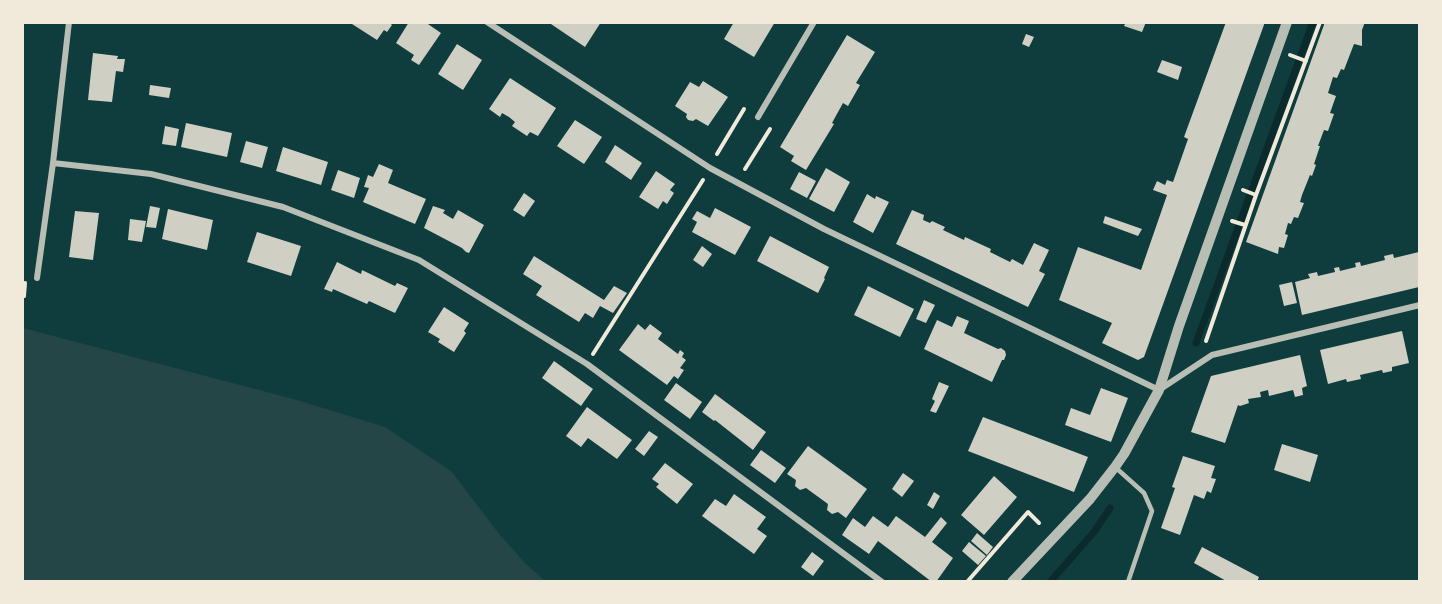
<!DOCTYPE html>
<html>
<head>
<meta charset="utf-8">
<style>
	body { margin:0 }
	#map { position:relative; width:1442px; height:604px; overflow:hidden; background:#0f3d3e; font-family:"Public Sans",sans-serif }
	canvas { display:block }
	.frame { position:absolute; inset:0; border:24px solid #f1e9da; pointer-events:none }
</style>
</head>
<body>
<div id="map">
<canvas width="1442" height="604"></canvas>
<div class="frame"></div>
</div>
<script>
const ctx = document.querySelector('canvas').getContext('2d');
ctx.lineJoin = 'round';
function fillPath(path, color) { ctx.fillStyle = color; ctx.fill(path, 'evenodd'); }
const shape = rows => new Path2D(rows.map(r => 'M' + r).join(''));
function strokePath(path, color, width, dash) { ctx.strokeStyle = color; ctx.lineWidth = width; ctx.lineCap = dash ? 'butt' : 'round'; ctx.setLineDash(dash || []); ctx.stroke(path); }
const green = shape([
	[23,328,297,400,385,427,451,471,500,535,525,563,545,581,23,581]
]);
const stream = shape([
	[1196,343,1313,22],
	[1050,582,1094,532,1110,508]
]);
const building = shape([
	[354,22,389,22,392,25,387,32,384,30,377,40,352,24],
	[409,22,425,22,441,33,419,65,411,60,414,55,396,43],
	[548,22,601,22,585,47],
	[734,22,775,22,754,57,724,39],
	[1126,22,1146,22,1142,32,1124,26],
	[1226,22,1265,22,1144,357,1138,360,1102,343,1112,323,1059,300,1078,247,1141,270,1167,195,1153,190,1157,181,1165,185,1167,180,1173,182,1188,139,1184,137],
	[1325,22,1365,22,1362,30,1362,46,1354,44,1344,70,1341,69,1337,78,1333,77,1328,93,1336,96,1330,113,1334,114,1328,131,1324,130,1318,146,1320,146,1314,164,1316,165,1312,176,1310,175,1302,195,1300,202,1304,203,1298,218,1294,217,1291,224,1288,223,1285,234,1288,235,1284,248,1279,247,1278,254,1246,242],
	[1026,34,1034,37,1029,47,1022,44],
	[847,35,875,52,856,83,860,85,848,106,843,103,832,123,834,124,806,170,791,161,794,156,780,147],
	[457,44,482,60,463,90,438,74],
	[93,53,118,56,117,59,125,59,123,72,116,71,112,102,88,100],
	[1162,60,1182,67,1178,80,1157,72],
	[510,78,556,108,538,136,530,132,527,136,512,126,515,122,509,117,502,113,500,117,489,109],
	[703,81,728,97,708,126,696,119,693,121,688,120,686,117,687,114,675,106,690,82,699,87],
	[150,85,171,88,169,98,149,95],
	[575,120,602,137,584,164,557,146],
	[186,123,232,133,227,157,181,147],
	[165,126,179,129,176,146,162,144],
	[246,141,268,147,262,168,240,162],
	[615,145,642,163,631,180,605,162],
	[283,147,328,162,321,185,276,171],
	[379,164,393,170,388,183,426,199,415,224,363,202,369,188,364,187,368,175,373,177],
	[826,168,850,182,834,212,809,199],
	[338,170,360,178,354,198,331,190],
	[656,171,675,184,670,190,674,193,667,204,663,201,658,209,639,197],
	[799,172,816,181,807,198,790,189],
	[524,193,535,201,524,217,513,210],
	[867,194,875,199,876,196,889,202,873,233,853,222],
	[150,206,160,208,156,228,146,227],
	[433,206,445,210,443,213,453,219,458,210,484,225,469,253,466,252,462,248,424,228],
	[715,208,751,227,735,255,692,232,697,222,692,219,697,211,710,218],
	[168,209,213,220,207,250,162,239],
	[912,210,924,215,923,220,930,223,932,221,945,227,943,230,964,240,965,237,991,249,990,252,1010,262,1012,259,1023,265,1034,243,1049,250,1039,271,1045,274,1028,307,896,244],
	[75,211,99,213,93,260,69,257],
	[1105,216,1142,229,1138,236,1103,223],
	[130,219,146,221,142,242,128,240],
	[257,232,301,246,291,276,247,262],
	[770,236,829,267,824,278,825,279,818,293,757,261],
	[702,246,712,254,703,267,693,260],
	[1419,252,1419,287,1302,315,1295,282,1310,278,1308,274,1317,272,1318,276,1335,272,1334,268,1339,267,1340,271,1356,267,1355,263,1360,262,1361,266,1385,260,1384,256,1393,254,1394,258],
	[534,256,604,300,614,286,627,293,613,313,600,306,593,318,585,313,579,322,536,295,542,286,523,274],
	[337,262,361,274,362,270,395,286,397,283,408,288,395,313,369,301,367,304,333,289,332,292,324,289],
	[1292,282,1297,303,1284,306,1279,285],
	[868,286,914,309,900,337,854,315],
	[924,300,935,305,926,323,916,319],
	[444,307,469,323,464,331,466,333,454,352,438,342,440,339,428,332],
	[957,316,969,321,964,333,998,349,1001,348,1005,351,1006,355,1004,360,1002,360,992,382,924,349,937,320,952,327],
	[638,324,645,330,650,324,662,333,658,339,678,354,680,350,684,353,682,357,686,360,680,368,684,370,678,379,674,376,667,385,619,350],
	[1402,331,1409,363,1392,367,1392,371,1383,373,1382,370,1360,375,1361,379,1347,382,1346,379,1328,384,1320,350],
	[1300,355,1307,386,1302,388,1303,395,1295,397,1293,390,1269,396,1268,390,1260,392,1261,397,1248,399,1249,403,1240,406,1238,405,1225,443,1191,432,1211,376],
	[554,361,593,389,581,406,542,378],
	[939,382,949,386,936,413,930,411,935,401,932,399],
	[676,383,702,402,690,419,664,400],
	[1101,388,1128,398,1111,442,1065,425,1071,408,1090,415],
	[715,394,766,432,753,450,715,420,714,421,702,412],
	[587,407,632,440,617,459,588,438,581,447,566,436],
	[983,417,1088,457,1074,492,968,451],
	[649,431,658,437,644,456,635,449],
	[1282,444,1318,455,1310,482,1274,470],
	[808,446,867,489,846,518,838,512,832,514,827,510,828,504,806,488,800,490,795,486,796,480,787,474],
	[761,450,786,468,775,483,750,465],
	[1183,456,1215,466,1211,478,1216,479,1211,493,1207,491,1204,499,1194,495,1180,535,1161,528,1175,488,1172,487],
	[665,463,693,484,677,504,656,487,659,484,652,479],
	[903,473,914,481,902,497,892,489],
	[994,476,1017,497,984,535,961,515],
	[934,492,940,496,933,509,927,505],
	[734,494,766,517,757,529,767,536,754,554,702,516,715,499,726,506],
	[873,516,888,527,896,516,925,537,941,517,947,523,932,542,953,558,936,582,932,582,878,541,869,554,842,535,853,518,865,527],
	[977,533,993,547,987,555,971,541],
	[969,542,986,556,978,565,962,551],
	[1202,547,1259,577,1257,582,1228,582,1194,563],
	[812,552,824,561,813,576,801,567]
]);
const path = shape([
	[1290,55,1306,61],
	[717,154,744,109],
	[745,169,770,129],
	[1243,190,1256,195],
	[1232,221,1245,225],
	[22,295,24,296,25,283],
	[1206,341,1256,195,1320,22],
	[593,354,703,180],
	[967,582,1028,512,1039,523]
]);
const service = shape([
	[1115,467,1144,493,1152,511,1128,582]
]);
const minor = shape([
	[487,22,710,168,824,229,1159,390,1212,355,1420,305],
	[758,117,814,22],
	[53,163,151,174,283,207,419,260,587,364,882,582],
	[37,278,53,163,69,22]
]);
const tertiary = shape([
	[1012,582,1090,499,1115,467,1124,454,1159,390,1179,326,1287,22]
]);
fillPath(green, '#244646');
strokePath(stream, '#0a2a2b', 7);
fillPath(building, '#cfcfc3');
strokePath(path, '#f1e9da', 4);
strokePath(service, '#b8beb3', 4.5);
strokePath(minor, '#b8beb3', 6);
strokePath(tertiary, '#b8beb3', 10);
</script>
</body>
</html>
